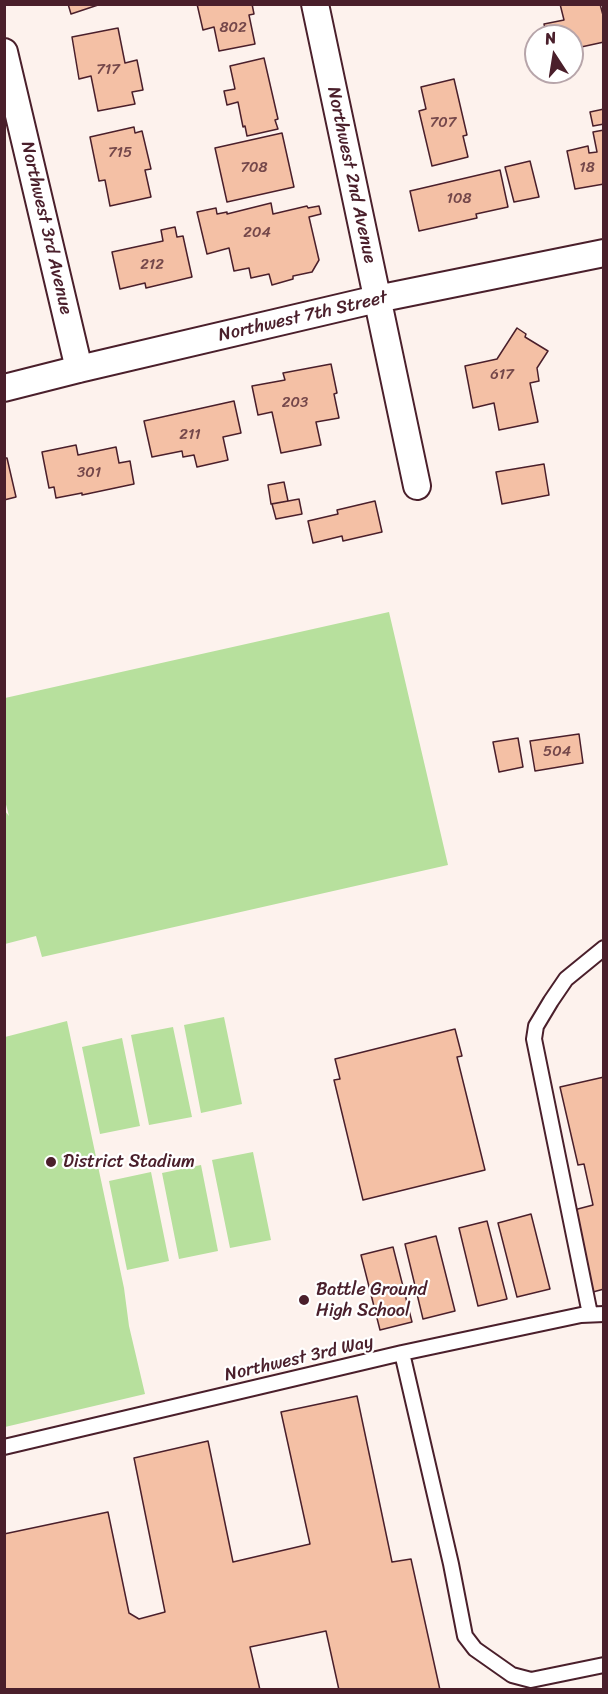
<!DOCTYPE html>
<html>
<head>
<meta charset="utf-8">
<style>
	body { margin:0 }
	#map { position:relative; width:608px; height:1694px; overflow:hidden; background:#fdf2ed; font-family:Sriracha,sans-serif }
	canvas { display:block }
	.frame { position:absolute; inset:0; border:6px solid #4a1f2b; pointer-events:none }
	.north { position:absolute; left:524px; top:24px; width:60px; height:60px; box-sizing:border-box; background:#fff; border:2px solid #b7a5aa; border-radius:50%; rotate:348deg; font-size:16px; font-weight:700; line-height:24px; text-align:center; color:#4a1f2b }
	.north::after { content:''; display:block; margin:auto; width:21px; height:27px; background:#4a1f2b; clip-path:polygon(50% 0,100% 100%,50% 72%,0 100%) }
</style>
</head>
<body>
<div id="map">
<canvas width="608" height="1694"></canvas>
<div class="frame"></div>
<div class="north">N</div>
</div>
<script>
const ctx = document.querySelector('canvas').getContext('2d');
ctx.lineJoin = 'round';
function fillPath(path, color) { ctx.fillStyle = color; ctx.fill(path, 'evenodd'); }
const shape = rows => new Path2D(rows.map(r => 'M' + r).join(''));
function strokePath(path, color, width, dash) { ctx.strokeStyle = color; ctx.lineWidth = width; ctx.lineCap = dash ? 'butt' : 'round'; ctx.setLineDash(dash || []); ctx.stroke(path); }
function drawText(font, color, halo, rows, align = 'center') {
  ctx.font = font + ' Sriracha,sans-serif'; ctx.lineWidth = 4.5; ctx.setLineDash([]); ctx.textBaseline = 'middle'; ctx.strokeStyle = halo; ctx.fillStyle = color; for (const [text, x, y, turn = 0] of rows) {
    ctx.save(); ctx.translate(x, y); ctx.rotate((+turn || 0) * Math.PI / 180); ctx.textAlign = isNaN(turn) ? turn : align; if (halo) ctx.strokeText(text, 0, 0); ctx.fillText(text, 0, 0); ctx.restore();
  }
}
const green = shape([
	[389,612,448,865,42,957,36,936,5,944,5,811,9,816,4,797,5,698],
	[224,1017,242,1104,201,1113,184,1025],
	[67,1021,124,1288,129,1326,145,1394,5,1427,5,1037],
	[173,1027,192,1117,149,1125,131,1035],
	[122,1038,140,1126,100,1134,82,1047],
	[253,1152,271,1240,230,1248,212,1160],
	[201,1165,218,1251,179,1259,162,1173],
	[151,1172,169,1261,127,1270,109,1181]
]);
const building = shape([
	[68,4,101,4,71,14,68,4],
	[197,4,252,4,254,14,249,15,255,44,219,51,214,27,203,30,197,4],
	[560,4,600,4,604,19,604,42,572,49,572,36,547,36,544,24,564,20,560,4],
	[118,28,125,63,137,60,143,90,132,92,135,104,98,111,91,76,79,79,72,37,118,28],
	[264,58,278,119,275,120,278,129,247,136,245,126,243,127,238,102,227,105,224,91,235,89,230,66,264,58],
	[572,64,574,74,554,78,552,72,572,72,572,64],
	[454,79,467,135,463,136,468,157,432,166,419,111,426,109,421,87,454,79],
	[604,109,604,124,593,126,590,112,604,109],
	[134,127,135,133,142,131,151,169,145,170,151,197,110,206,105,180,99,181,90,137,134,127],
	[604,130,604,184,575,189,567,151,588,146,589,153,597,152,593,132,604,130],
	[282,133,294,187,227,202,215,148,282,133],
	[530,161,539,197,514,202,505,167,530,161],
	[500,170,508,207,476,214,477,218,419,231,410,191,500,170],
	[271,203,273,214,307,206,308,208,319,206,321,214,309,217,319,260,312,272,293,276,293,279,272,285,269,274,251,278,249,268,234,271,229,248,207,254,197,212,216,208,217,214,227,212,227,214,271,203],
	[175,227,177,237,183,236,192,277,146,288,145,283,120,289,112,252,163,241,161,230,175,227],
	[517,328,526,334,525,337,548,351,537,368,539,381,530,383,538,422,499,430,494,403,473,408,465,366,497,359,517,328],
	[331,364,337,393,334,394,339,418,316,422,321,445,281,453,272,412,258,415,252,386,285,380,283,373,331,364],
	[234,401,241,433,223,437,228,460,197,467,194,455,183,457,182,451,152,457,144,421,234,401],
	[76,445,78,455,116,447,119,463,130,461,134,484,82,495,82,493,56,498,54,487,49,488,42,452,76,445],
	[4,458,7,458,16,497,4,500,4,458],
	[544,464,549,495,502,504,496,472,544,464],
	[284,482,288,501,271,504,268,485,284,482],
	[299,499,302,514,276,519,272,504,299,499],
	[375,501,382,532,343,541,342,536,313,543,308,521,338,514,337,510,375,501],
	[579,734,583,763,535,771,530,741,579,734],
	[518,738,523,767,499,772,493,742,518,738],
	[455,1029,462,1056,457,1057,485,1170,363,1200,334,1080,340,1079,335,1059,455,1029],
	[604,1077,604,1289,593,1292,574,1210,593,1205,584,1164,578,1165,560,1087,604,1077],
	[531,1214,550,1289,517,1297,498,1223,531,1214],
	[487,1221,507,1299,478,1306,459,1228,487,1221],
	[436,1236,455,1311,423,1319,405,1244,436,1236],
	[393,1247,412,1322,380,1330,361,1255,393,1247],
	[357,1396,392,1562,411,1559,440,1690,339,1690,326,1631,250,1647,260,1690,4,1690,4,1534,108,1512,129,1613,139,1619,165,1612,134,1458,208,1441,233,1562,310,1544,281,1412,357,1396]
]);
const lane = shape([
	[590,1314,534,1039,536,1026,551,1001,566,979,604,948],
	[402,1353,451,1564,465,1636,475,1649,512,1675,531,1680,604,1665],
	[4,1447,402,1353,581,1315,604,1314]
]);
const street = shape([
	[315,4,417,486],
	[4,52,79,369],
	[4,388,79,369,377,299,604,253]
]);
const markers = [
	[51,1162,6,"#4a1f2b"],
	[304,1300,6,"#4a1f2b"]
];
const numberNames = [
	["802",233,28],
	["717",108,70],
	["707",443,123],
	["715",120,153],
	["708",254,168],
	["18",587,168],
	["108",459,199],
	["204",257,233],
	["212",152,265],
	["617",502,375],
	["203",295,403],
	["211",190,435],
	["301",89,473],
	["504",557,752]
];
const streetNames = [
	["Northwest 2nd Avenue",351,175,78],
	["Northwest 3rd Avenue",46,228,77],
	["Northwest 7th Street",303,317,-13],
	["Northwest 3rd Way",299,1359,-13]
];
const poiNames = [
	["District Stadium",63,1162],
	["Battle Ground",316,1290],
	["High School",316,1311]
];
fillPath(green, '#b7e09d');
fillPath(building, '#f4c0a5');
strokePath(building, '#4a1f2b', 1.5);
strokePath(lane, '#4a1f2b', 18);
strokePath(street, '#4a1f2b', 30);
strokePath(lane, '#fff', 14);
strokePath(street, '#fff', 26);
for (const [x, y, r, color] of markers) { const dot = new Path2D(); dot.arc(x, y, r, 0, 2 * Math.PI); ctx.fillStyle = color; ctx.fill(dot); strokePath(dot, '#fff', 2); }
drawText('15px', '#74474a', null, numberNames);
drawText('18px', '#4a1f2b', '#fff', streetNames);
drawText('18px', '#4a1f2b', '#fff', poiNames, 'left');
</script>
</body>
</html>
